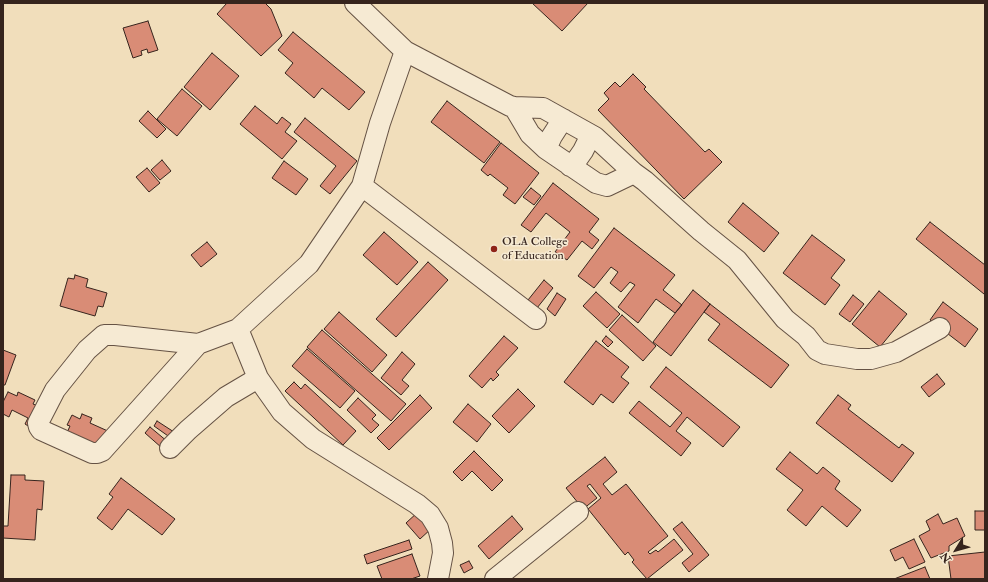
<!DOCTYPE html>
<html>
<head>
<meta charset="utf-8">
<style>
	body { margin:0 }
	#map { position:relative; width:988px; height:582px; overflow:hidden; background:#f1debb; font-family:"IM FELL Double Pica",serif }
	canvas { display:block }
	.frame { position:absolute; inset:0; border:4px solid #36241d; pointer-events:none }
	.north { position:absolute; left:936px; top:530px; width:40px; height:40px; -webkit-text-stroke:3px #f6ead3; paint-order:stroke; rotate:233deg; font-size:11px; font-weight:700; line-height:16px; text-align:center; color:#36241d }
	.north::after { content:''; display:block; margin:auto; width:14px; height:18px; background:#36241d; clip-path:polygon(50% 0,100% 100%,50% 72%,0 100%) }
</style>
</head>
<body>
<div id="map">
<canvas width="988" height="582"></canvas>
<div class="frame"></div>
<div class="north">N</div>
</div>
<script>
const ctx = document.querySelector('canvas').getContext('2d');
ctx.lineJoin = 'round';
function fillPath(path, color) { ctx.fillStyle = color; ctx.fill(path, 'evenodd'); }
const shape = rows => new Path2D(rows.map(r => 'M' + r).join(''));
function strokePath(path, color, width, dash) { ctx.strokeStyle = color; ctx.lineWidth = width; ctx.lineCap = dash ? 'butt' : 'round'; ctx.setLineDash(dash || []); ctx.stroke(path); }
function drawText(font, color, halo, rows, align = 'center') {
  ctx.font = font + ' "IM FELL Double Pica",serif'; ctx.lineWidth = 3; ctx.setLineDash([]); ctx.textBaseline = 'middle'; ctx.strokeStyle = halo; ctx.fillStyle = color; for (const [text, x, y, turn = 0] of rows) {
    ctx.save(); ctx.translate(x, y); ctx.rotate((+turn || 0) * Math.PI / 180); ctx.textAlign = isNaN(turn) ? turn : align; if (halo) ctx.strokeText(text, 0, 0); ctx.fillText(text, 0, 0); ctx.restore();
  }
}
const building = shape([
	[227,3,265,3,271,9,282,36,261,56,217,14,227,3],
	[532,3,588,3,562,31,532,3],
	[148,21,158,50,148,53,147,49,141,51,142,55,133,58,123,28,148,21],
	[293,32,365,92,349,110,322,88,314,98,285,73,293,63,278,50,293,32],
	[212,53,239,76,210,110,184,87,212,53],
	[633,74,646,87,644,89,705,152,709,149,722,162,684,199,598,110,609,99,604,93,615,82,620,87,633,74],
	[182,89,202,106,177,136,157,119,182,89],
	[447,101,500,142,484,163,431,122,447,101],
	[255,106,277,124,282,117,291,124,285,132,297,141,282,159,240,124,255,106],
	[148,111,166,129,157,138,139,121,148,111],
	[305,118,357,161,330,194,320,186,336,166,294,132,305,118],
	[501,143,539,173,515,204,503,195,508,188,490,174,488,176,481,170,501,143],
	[162,160,171,171,160,180,151,170,162,160],
	[284,161,308,179,296,195,272,178,284,161],
	[147,168,160,183,149,192,136,177,147,168],
	[553,183,599,219,589,232,599,240,592,249,582,241,567,260,555,252,570,232,546,213,531,232,521,225,553,183],
	[531,188,541,196,534,205,523,197,531,188],
	[743,203,779,233,764,252,728,222,743,203],
	[930,222,985,265,985,292,984,294,916,239,930,222],
	[614,228,675,275,663,290,682,305,675,313,656,299,638,323,618,307,635,285,630,282,621,292,610,283,618,272,611,267,594,288,578,276,614,228],
	[384,232,418,262,397,285,363,255,384,232],
	[812,235,845,260,831,278,840,285,825,305,783,273,812,235],
	[207,242,217,254,201,267,191,255,207,242],
	[428,262,448,280,396,337,376,319,428,262],
	[75,275,88,279,86,287,107,293,103,307,98,306,95,316,60,306,68,278,74,279,75,275],
	[544,280,553,288,537,308,528,300,544,280],
	[693,290,710,304,671,356,653,342,693,290],
	[879,291,907,314,880,347,852,324,879,291],
	[596,292,620,314,607,328,583,306,596,292],
	[557,293,566,299,555,316,547,309,557,293],
	[853,295,864,304,850,322,839,314,853,295],
	[943,302,978,329,965,347,930,320,943,302],
	[710,304,789,365,771,388,708,340,720,324,704,312,710,304],
	[339,312,387,355,372,372,324,329,339,312],
	[622,315,656,346,643,361,609,330,622,315],
	[322,330,406,404,391,421,307,347,322,330],
	[504,336,518,348,496,372,499,375,493,381,491,378,482,388,469,376,504,336],
	[606,336,613,342,608,347,602,341,606,336],
	[596,341,629,367,621,377,629,383,613,403,601,394,593,405,564,382,596,341],
	[307,349,355,391,340,408,292,366,307,349],
	[3,350,16,355,5,385,3,385,3,350],
	[402,352,415,364,402,380,409,386,401,395,381,378,402,352],
	[666,367,740,427,723,447,687,417,676,431,691,443,681,456,629,413,639,401,670,427,682,413,650,387,666,367],
	[937,374,945,384,929,397,921,387,937,374],
	[294,382,301,389,305,384,356,431,343,445,285,391,294,382],
	[518,389,535,406,509,433,492,416,518,389],
	[8,392,17,396,18,392,35,400,33,404,43,408,33,429,25,424,28,418,12,410,9,417,3,414,3,402,8,392],
	[420,395,432,408,389,450,377,438,420,395],
	[838,395,851,405,848,409,899,448,902,444,914,453,892,482,816,423,838,395],
	[358,398,376,415,372,419,379,425,371,433,347,410,358,398],
	[468,404,491,424,477,442,453,422,468,404],
	[82,414,92,418,90,423,110,432,96,451,65,437,70,426,67,425,72,415,80,419,82,414],
	[157,421,174,432,171,438,154,426,157,421],
	[150,427,168,442,162,448,145,433,150,427],
	[474,451,503,480,492,491,472,471,462,481,453,472,474,451],
	[790,452,817,474,823,467,840,481,835,489,861,510,847,527,822,506,806,526,787,510,803,490,776,469,790,452],
	[605,457,617,472,603,484,612,495,626,484,668,536,648,552,650,554,656,550,658,552,674,539,683,550,647,579,632,562,634,560,628,552,625,555,588,509,601,498,590,484,587,486,597,498,583,509,566,488,605,457],
	[11,475,25,475,25,480,44,481,42,510,37,509,35,540,3,538,3,526,8,526,11,475],
	[121,478,175,519,162,535,128,509,112,530,97,518,113,497,109,494,121,478],
	[975,511,985,511,985,530,975,530,975,511],
	[418,512,432,528,420,539,406,523,418,512],
	[938,514,943,524,957,518,965,536,949,546,949,551,931,558,919,536,930,530,926,521,938,514],
	[512,516,523,529,489,559,478,546,512,516],
	[682,522,709,555,689,572,682,563,693,554,673,529,682,522],
	[914,539,925,562,909,569,903,557,895,561,890,550,914,539],
	[409,540,412,549,367,564,364,555,409,540],
	[985,552,985,579,951,579,948,556,985,552],
	[412,554,420,576,411,579,382,579,377,566,412,554],
	[469,561,473,568,464,573,460,565,469,561],
	[925,567,930,579,894,579,925,567]
]);
const minor = shape([
	[405,51,510,106,514,107,543,108,595,137,634,173,645,181,701,231,737,260,785,319,806,336,817,350,825,354,857,359,871,359,896,352,940,328],
	[514,107,530,134,546,149,596,183,607,186,634,173],
	[546,149,552,136,563,119],
	[570,166,576,161,583,151,591,135],
	[362,186,536,319],
	[238,329,258,378,282,412,313,439,417,504,430,515,438,528,442,543,443,553,438,579],
	[198,344,102,451,97,453,92,453,41,430,39,427,38,423,55,390,87,350,104,335,115,335,198,344,238,329,309,264,362,186,380,123,405,51,355,3],
	[170,448,188,430,226,397,258,378],
	[495,579,578,512]
]);
const markers = [
	[494,249,4,"#8f2418"]
];
const poiNames = [
	["OLA College",502,242],
	["of Education",502,256]
];
fillPath(building, '#d98c76');
strokePath(building, '#36241d', 1);
strokePath(minor, '#655244', 22);
strokePath(minor, '#f6ead3', 20);
for (const [x, y, r, color] of markers) { const dot = new Path2D(); dot.arc(x, y, r, 0, 2 * Math.PI); ctx.fillStyle = color; ctx.fill(dot); strokePath(dot, '#f6ead3', 1.5); }
drawText('12px', '#36241d', '#f6ead3', poiNames, 'left');
</script>
</body>
</html>
